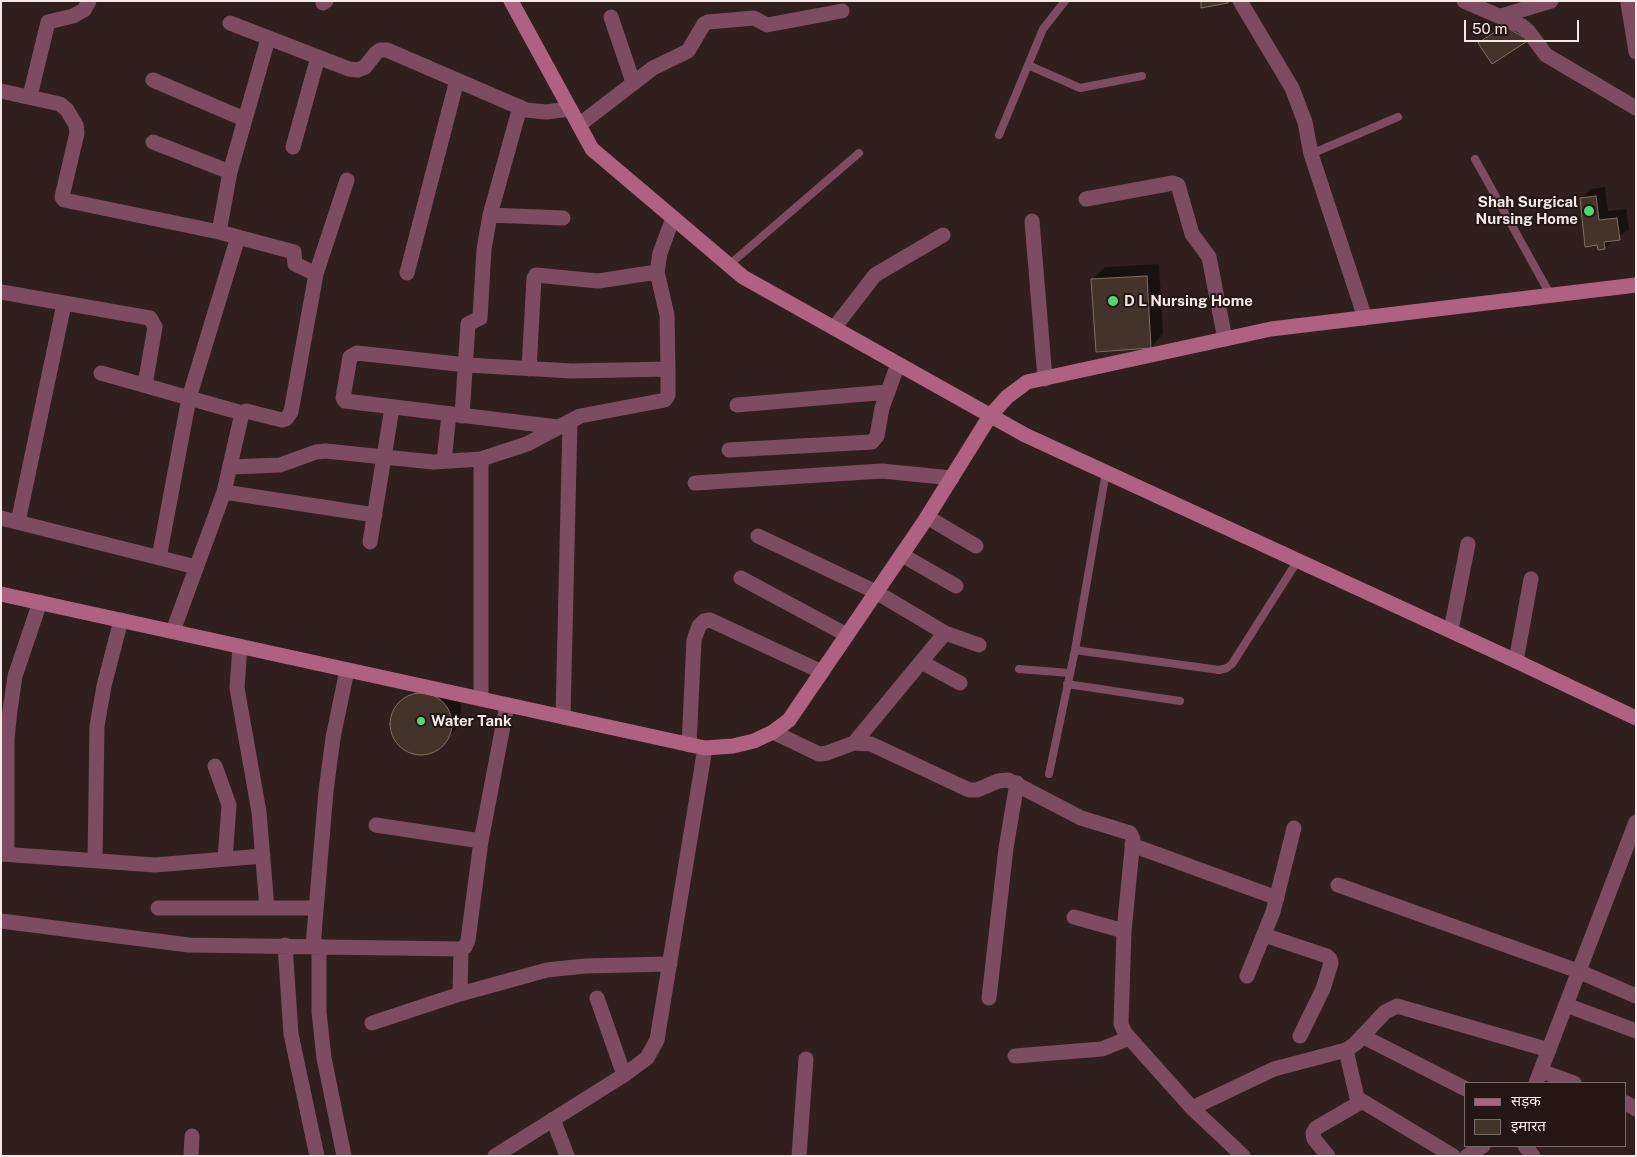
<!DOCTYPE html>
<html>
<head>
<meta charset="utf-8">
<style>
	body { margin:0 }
	#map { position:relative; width:1637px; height:1157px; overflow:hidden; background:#301f1e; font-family:"Public Sans","Noto Sans Devanagari",sans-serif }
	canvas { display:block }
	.frame { position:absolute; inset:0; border:2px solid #f5e9e8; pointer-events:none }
	.legend { position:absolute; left:1464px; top:1082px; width:162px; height:65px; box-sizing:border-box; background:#261515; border:1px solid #796a69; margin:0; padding:6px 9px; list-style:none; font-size:15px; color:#f5e9e8 }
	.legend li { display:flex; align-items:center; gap:10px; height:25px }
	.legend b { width:25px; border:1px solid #796a69 }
	.scale { position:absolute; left:1464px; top:20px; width:115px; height:22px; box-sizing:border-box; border:2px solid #f5e9e8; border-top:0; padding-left:6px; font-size:15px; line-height:18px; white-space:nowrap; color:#f5e9e8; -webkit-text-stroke:4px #261515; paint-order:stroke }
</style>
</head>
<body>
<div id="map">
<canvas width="1637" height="1157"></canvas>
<div class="frame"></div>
<ul class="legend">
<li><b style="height:6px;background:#af6182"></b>सड़क</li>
<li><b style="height:14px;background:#44332b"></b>इमारत</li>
</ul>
<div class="scale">50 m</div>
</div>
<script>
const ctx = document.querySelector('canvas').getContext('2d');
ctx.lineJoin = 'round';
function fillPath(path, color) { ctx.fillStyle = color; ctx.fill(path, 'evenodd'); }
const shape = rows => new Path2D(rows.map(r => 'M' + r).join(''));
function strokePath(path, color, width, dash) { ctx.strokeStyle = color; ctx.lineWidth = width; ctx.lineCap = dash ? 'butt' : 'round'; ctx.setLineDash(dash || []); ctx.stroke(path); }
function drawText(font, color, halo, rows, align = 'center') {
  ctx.font = font + ' "Public Sans",sans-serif'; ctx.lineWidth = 4; ctx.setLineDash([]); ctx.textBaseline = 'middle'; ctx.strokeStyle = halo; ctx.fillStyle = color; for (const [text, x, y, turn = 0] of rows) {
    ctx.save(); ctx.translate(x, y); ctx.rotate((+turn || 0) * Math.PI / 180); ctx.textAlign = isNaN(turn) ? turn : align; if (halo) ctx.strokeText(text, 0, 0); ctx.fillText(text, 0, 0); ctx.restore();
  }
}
const shadow = shape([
	[1511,20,1534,33,1492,62,1479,43],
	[1605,187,1608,211,1626,209,1629,229,1604,248,1581,199,1591,189],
	[1159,264,1163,334,1151,347,1092,280,1105,267],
	[414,689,457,697,461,706,460,725,437,749,428,754,407,751,399,745,393,736,391,726,396,706,403,699,419,692,418,690,409,694]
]);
const building = shape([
	[1201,1,1228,1,1228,3,1201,8,1201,1],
	[1504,26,1529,40,1492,64,1478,43,1504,26],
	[1596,196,1599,220,1617,218,1620,240,1604,242,1605,249,1598,250,1597,245,1585,247,1580,198,1596,196],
	[1147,276,1151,348,1096,352,1091,279,1147,276],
	'390 724a31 31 0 1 1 62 0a31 31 0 1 1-62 0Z'
]);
const lane = shape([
	[1028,65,1080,88,1142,76],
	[999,135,1043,29,1065,1],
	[1311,154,1398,117],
	[1475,159,1551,296],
	[729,265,859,153],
	[1075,650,1219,670,1227,668,1232,664,1298,560],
	[1019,669,1069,673],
	[1067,684,1180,701],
	[1049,774,1075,650,1106,472]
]);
const street = shape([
	[1240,1,1292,88,1305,122,1311,154,1365,318],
	[1464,1,1522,26,1528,31,1546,55,1636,108],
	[323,3,326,1],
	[1628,3,1636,52],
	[1501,16,1551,1],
	[611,17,633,82],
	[230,23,349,69,358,70,365,67,376,53,380,50,387,50,526,110,546,112,570,109],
	[153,80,244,119],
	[1,91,60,104,67,110,76,125,77,133,62,197,64,200,219,232,294,252,295,264,316,274],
	[30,96,48,22,73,16,84,10,89,1],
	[579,125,653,68,688,51,704,24,708,22,754,18,767,25,842,11],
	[153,142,230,172],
	[293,147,318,57],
	[1086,199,1173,183,1178,185,1192,234,1209,257,1225,339],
	[490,215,563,218],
	[1032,221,1045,379],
	[219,232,230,172,268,39],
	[407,273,457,80],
	[1,292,150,318,155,327,145,385],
	[834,328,875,275,943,235],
	[529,369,534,278,536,275,598,281,657,272],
	[101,373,242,413],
	[737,405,888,392],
	[462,416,468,324,480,318,484,249,490,215,520,107],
	[558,427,345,401,343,398,350,357,357,353,467,365,572,371,668,369],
	[729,450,872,442,877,436,882,408,898,364],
	[481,459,481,699],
	[444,461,449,414],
	[231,467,280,465,316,452,326,451,433,462,481,459,527,444,580,416,665,400,668,395,668,369,667,315,657,272,660,253,673,218],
	[695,483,882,471,952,478],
	[224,492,375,515],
	[927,517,976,546],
	[1,518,196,567],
	[18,522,64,304],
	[758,536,876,592,945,633,979,645],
	[370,542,392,408],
	[902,555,956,586],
	[159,558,189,398,238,237],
	[741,578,847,635],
	[1451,630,1468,544],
	[173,631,224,492,242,413,246,411,282,420,286,419,291,412,316,274,347,180],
	[240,646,237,688,259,812,267,908],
	[1516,661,1531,579],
	[921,662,960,683],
	[563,717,570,421],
	[773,732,819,754,827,753,854,743,871,744,969,790,977,790,998,781,1008,780,1081,818,1130,833,1133,839,1124,931,1121,1024,1125,1033,1192,1108,1243,1156],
	[854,743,945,633],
	[689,745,694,640,699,626,704,621,710,620,822,672],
	[215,766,229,805,225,859],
	[376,825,481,841],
	[1132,845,1277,898],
	[1,854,155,865,263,856],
	[7,854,7,739,10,710,15,676,40,602],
	[95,860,97,726,104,686,121,620],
	[1338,885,1578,971,1636,996],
	[158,908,316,908],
	[1074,917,1124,931],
	[1,921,189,945,461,949,465,947,468,940,481,841,507,705],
	[1264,935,1327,956,1330,959,1331,963,1323,989,1300,1036],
	[285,945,291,1034,317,1156],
	[313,946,326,791,333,738,347,670],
	[319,946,319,1012,324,1058,344,1156],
	[1247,976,1273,912,1294,828],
	[460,994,461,949],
	[597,998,624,1075],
	[989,998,1006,848,1017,783],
	[1566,1005,1636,1031],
	[372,1023,460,994,547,970,585,966,670,964],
	[1362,1036,1466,1089],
	[1346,1050,1357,1098,1453,1156],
	[1015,1056,1102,1049,1129,1038],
	[1541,1071,1574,1083],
	[1536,1083,1636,822],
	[1626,1103,1636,1109],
	[1192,1108,1274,1069,1346,1050,1355,1044,1385,1012,1397,1006,1549,1050],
	[553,1119,567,1156],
	[1525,1146,1533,1156],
	[191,1156,192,1136],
	[495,1156,624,1075,647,1058,657,1040,705,748],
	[799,1156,806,1059],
	[1328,1156,1314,1139,1313,1133,1316,1128,1361,1102],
	[1467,1156,1483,1146]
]);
const secondary = shape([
	[511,1,592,149,743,277,1025,435,1516,661,1636,718],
	[1,594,705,748,733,746,754,741,773,732,789,720,924,522,990,416,1007,397,1027,382,1271,329,1636,285]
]);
const markers = [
	[1589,211,6,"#50d674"],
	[1113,301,6,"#50d674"],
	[421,721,5,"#50d674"]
];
const poiNames = [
	["Shah Surgical",1578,202,"right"],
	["Nursing Home",1578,219,"right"],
	["D L Nursing Home",1124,301],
	["Water Tank",431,721]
];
fillPath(shadow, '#0007');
fillPath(building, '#44332b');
strokePath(building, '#816e65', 1);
strokePath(lane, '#7d4c60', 8);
strokePath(street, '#7d4c60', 15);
strokePath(secondary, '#af6182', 15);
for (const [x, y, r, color] of markers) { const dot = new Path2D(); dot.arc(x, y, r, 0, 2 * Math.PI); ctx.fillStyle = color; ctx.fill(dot); strokePath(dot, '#261515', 2); }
drawText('bold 15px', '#f5e9e8', '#261515', poiNames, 'left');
</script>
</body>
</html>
